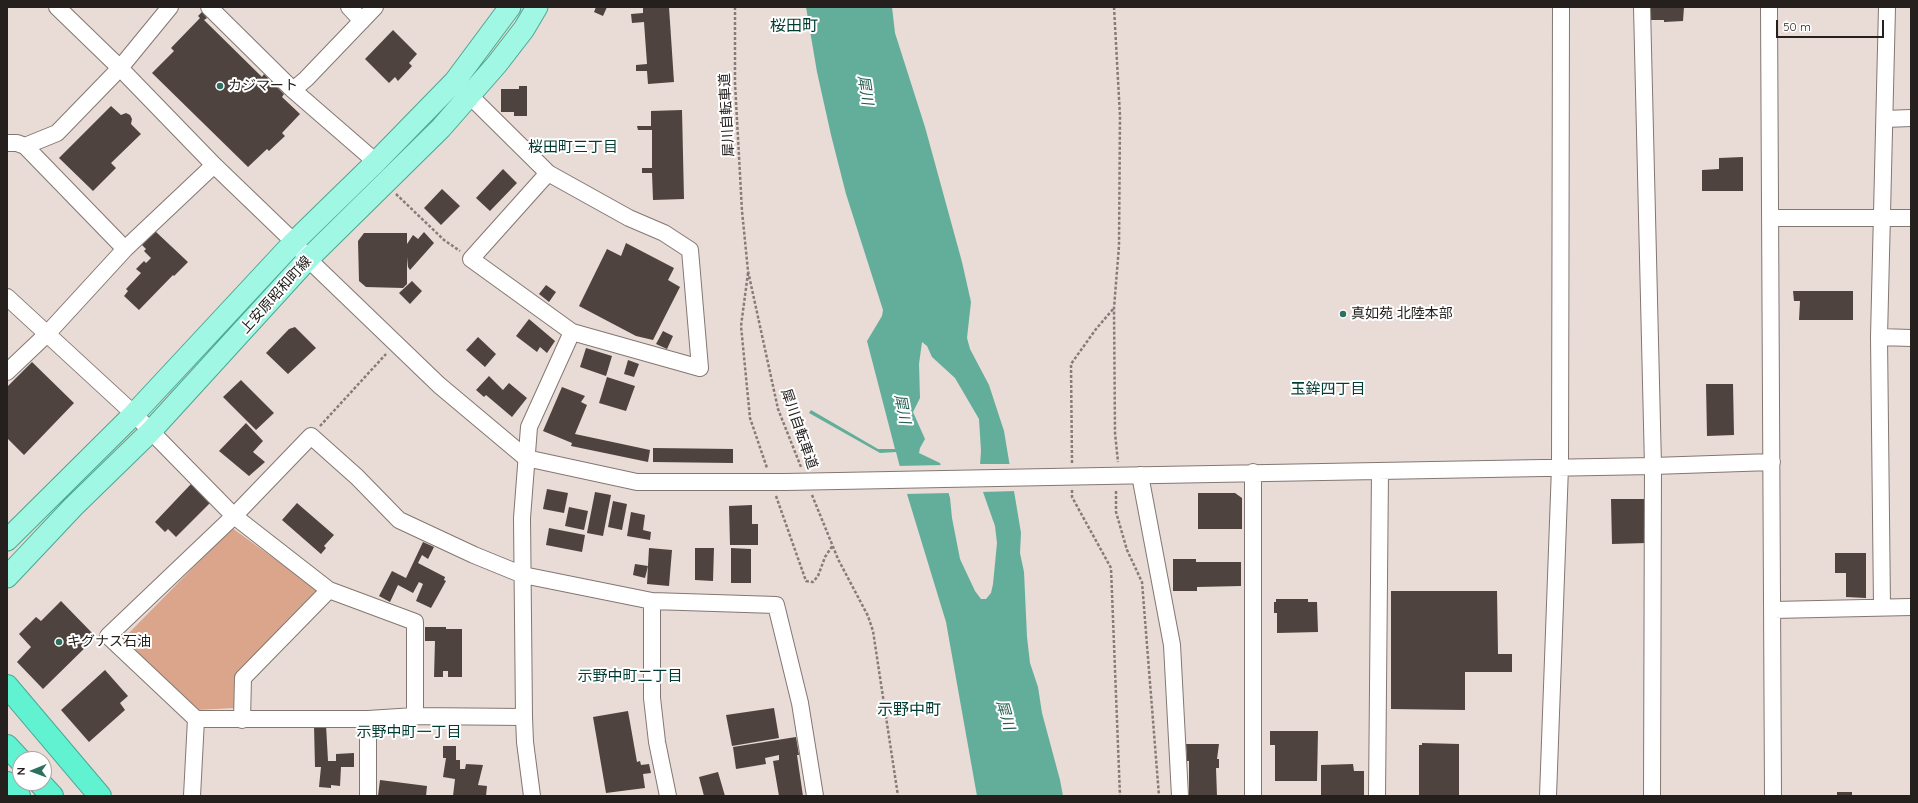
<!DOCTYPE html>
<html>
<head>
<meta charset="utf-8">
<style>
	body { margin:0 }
	#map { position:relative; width:1918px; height:803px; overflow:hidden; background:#e9dbd5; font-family:Quicksand,sans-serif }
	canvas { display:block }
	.frame { position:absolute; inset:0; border:8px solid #25201e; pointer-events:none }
	.north { position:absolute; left:12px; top:751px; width:40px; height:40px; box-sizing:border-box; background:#fff; border:1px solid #a8a6a5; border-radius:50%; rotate:269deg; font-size:11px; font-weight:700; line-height:16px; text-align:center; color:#25201e }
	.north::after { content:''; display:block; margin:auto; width:14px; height:18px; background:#2e7060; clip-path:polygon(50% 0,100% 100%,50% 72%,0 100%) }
	.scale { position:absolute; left:1776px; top:20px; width:108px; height:18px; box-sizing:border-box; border:2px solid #25201e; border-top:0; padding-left:5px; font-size:12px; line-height:14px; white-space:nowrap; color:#25201e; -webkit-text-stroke:3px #fff; paint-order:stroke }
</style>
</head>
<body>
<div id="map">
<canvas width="1918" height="803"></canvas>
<div class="frame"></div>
<div class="north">N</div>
<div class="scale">50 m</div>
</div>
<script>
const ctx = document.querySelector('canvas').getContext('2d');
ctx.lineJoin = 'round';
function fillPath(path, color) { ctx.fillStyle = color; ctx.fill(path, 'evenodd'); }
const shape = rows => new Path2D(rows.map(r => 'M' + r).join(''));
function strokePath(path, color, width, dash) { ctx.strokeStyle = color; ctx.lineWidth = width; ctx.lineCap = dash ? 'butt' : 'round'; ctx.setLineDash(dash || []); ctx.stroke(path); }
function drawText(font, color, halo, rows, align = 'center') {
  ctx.font = font + ' Quicksand,"Noto Sans JP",sans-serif'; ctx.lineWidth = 4; ctx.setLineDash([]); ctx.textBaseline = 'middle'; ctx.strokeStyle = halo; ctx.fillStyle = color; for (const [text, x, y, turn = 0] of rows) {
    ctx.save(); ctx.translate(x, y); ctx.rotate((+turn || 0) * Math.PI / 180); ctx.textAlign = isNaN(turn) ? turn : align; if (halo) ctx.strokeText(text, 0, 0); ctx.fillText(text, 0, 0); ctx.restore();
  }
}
const green = shape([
	[232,528,318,590,236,676,236,708,195,710,123,639]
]);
const water = shape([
	[806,7,892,7,895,33,925,127,962,262,971,302,967,338,970,349,989,385,1004,431,1021,533,1020,553,1024,572,1027,637,1030,663,1038,687,1042,713,1060,780,1063,796,977,796,946,622,907,494,896,452,880,453,809,413,811,410,878,449,895,449,867,341,882,316,883,310,846,194,831,135,817,72],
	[922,342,927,346,932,357,955,378,979,419,981,451,980,465,983,492,995,526,997,543,993,584,991,593,986,599,981,599,975,591,960,559,952,518,950,498,940,463,919,453,920,448,925,439,913,412,920,398,919,364]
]);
const pier = shape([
	[978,464,1012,464,1016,491,981,492],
	[943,465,950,493,905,494,897,466]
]);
const building = shape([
	[596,7,607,7,603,16,594,12],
	[643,7,669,7,674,82,648,84,647,71,636,71,636,65,647,64,644,22,632,23,631,14,643,13],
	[1647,7,1684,7,1683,21,1664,22,1664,20,1647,20],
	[202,12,207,18,204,20,262,77,264,74,284,94,282,97,300,114,282,133,285,136,269,151,267,149,248,167,152,73,174,51,171,48,200,18,198,16],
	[393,30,417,54,409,63,412,66,398,81,395,77,389,83,365,59],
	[519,86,527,86,527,116,514,116,514,112,501,112,501,89,519,89],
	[111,106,121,115,126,113,130,115,132,119,131,124,141,134,111,163,116,168,93,191,59,158],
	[682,110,684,199,653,200,652,173,642,173,642,168,652,168,652,130,638,130,637,126,651,126,651,111],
	[1743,157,1743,191,1702,191,1702,170,1719,169,1719,158],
	[503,169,517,183,490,211,476,198],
	[442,189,460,206,441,225,424,208],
	[155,231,188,262,174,276,173,275,139,310,124,296,128,291,126,289,141,273,136,269,144,261,146,263,151,258,144,251,146,249,142,245],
	[424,232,434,243,410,270,408,267,407,257,407,284,403,288,366,287,359,281,358,241,364,233,407,233,407,244,413,235,418,239],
	[626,243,674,268,668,280,680,287,653,340,636,336,579,306,607,249,621,256],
	[412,281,422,291,410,304,399,293],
	[546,285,556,292,549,302,539,294],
	[1793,291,1853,291,1853,320,1799,320,1800,301,1794,301],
	[529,319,555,341,547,353,540,347,537,352,516,336],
	[295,327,316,348,288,374,266,353,289,329],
	[663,331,673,336,667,349,656,344],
	[478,337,496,354,485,367,466,350],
	[586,348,612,356,606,376,580,367],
	[628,360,639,364,634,377,624,374],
	[32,362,74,403,24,455,7,438,7,387],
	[489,376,503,390,509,383,527,398,512,417,486,395,484,397,476,390],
	[607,377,635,386,626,411,599,403],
	[241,380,274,413,256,430,223,397],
	[1706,384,1733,384,1734,435,1707,436],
	[562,387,585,396,581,402,587,405,575,434,650,450,648,462,571,446,572,443,543,431],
	[246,423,263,441,253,452,265,462,249,476,219,451],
	[653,448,733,449,733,463,653,462],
	[191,484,210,503,176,537,168,529,165,532,155,522],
	[547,489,568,493,564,513,543,509],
	[595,492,611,495,603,536,587,533],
	[1198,493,1235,493,1242,498,1242,529,1198,529],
	[1611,499,1645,499,1646,543,1612,544],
	[613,501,627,504,622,530,608,527],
	[297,503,334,535,324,546,326,548,321,554,282,520],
	[752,505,752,524,758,524,758,545,730,545,729,506],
	[569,507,588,511,584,530,565,526],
	[631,512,645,515,643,530,651,532,650,540,627,536],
	[549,528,585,535,582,552,546,545],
	[423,542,434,547,428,559,422,555,418,563,445,577,444,580,446,581,431,608,416,601,423,584,419,582,413,593,398,585,390,602,379,596,392,571,406,578],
	[649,548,672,550,669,586,647,584],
	[695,548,714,548,713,581,695,580],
	[731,548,751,549,751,583,731,583],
	[1835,553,1866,553,1866,598,1846,597,1846,573,1835,573],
	[1173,559,1196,559,1196,562,1241,562,1241,586,1197,587,1197,591,1173,591],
	[635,564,648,566,645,578,633,575],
	[1391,591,1497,591,1498,654,1512,654,1512,672,1465,672,1465,710,1391,709],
	[1276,599,1308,599,1308,602,1317,602,1318,632,1277,633,1277,613,1274,613,1274,602,1276,602],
	[61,601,96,637,43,689,17,662,31,647,19,634,36,617,41,621],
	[425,627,446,627,446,629,462,629,462,677,448,677,448,671,443,671,443,677,434,677,435,641,425,641],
	[105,670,128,696,120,703,125,710,89,742,61,710],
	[774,708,779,738,732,746,726,715],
	[628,711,637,762,640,761,641,765,649,764,651,773,643,774,645,788,606,793,593,717],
	[314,725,326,725,328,761,336,761,336,754,354,753,354,767,341,767,340,786,331,785,331,788,319,787,321,767,315,767],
	[1270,731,1318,731,1317,781,1275,781,1275,745,1270,745],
	[796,737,799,755,797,755,803,796,779,796,773,761,779,760,779,755,765,758,766,764,736,769,733,747],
	[1422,743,1459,744,1459,796,1419,796,1419,745,1422,745],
	[1186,744,1219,744,1217,759,1219,759,1219,768,1216,768,1217,796,1189,796,1189,761,1187,761],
	[443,746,456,746,456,760,460,760,460,769,465,769,466,764,483,765,478,785,487,786,486,796,453,796,455,779,443,777,446,758,443,758],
	[1353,764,1354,771,1364,771,1364,796,1321,796,1321,765],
	[718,772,725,796,704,796,699,777],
	[380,780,427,786,426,796,378,796],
	[1837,792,1852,792,1852,796,1837,796]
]);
const path = shape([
	[735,7,735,83,742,211,748,271,778,409,801,467],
	[1114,7,1120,116,1119,246,1114,308,1115,433,1118,462],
	[396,194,444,240,460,251],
	[748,273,741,326,750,418,767,468],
	[320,426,386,354],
	[1072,463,1071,364,1096,329,1114,308],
	[1072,490,1072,497,1111,568,1120,796],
	[1116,491,1116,512,1127,550,1142,582,1159,796],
	[812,495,838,559,868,616,873,631,898,796],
	[776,496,806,581,813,582,818,576,825,557,833,545]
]);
const minor = shape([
	[57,7,120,68,214,165,294,242,308,259,439,385,526,458,637,482,785,482],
	[209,7,293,90,376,162],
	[349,7,362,21],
	[1642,7,1653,466,1652,796],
	[1769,7,1773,796],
	[462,88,548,173],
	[293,90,306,79,375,7],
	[1885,119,1911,118],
	[7,143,17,143,25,146,125,249],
	[25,146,57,133,120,68,170,7],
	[1770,218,1911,218],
	[7,297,134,414,234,516,108,636,196,719,368,719,415,716,524,717],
	[1879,337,1911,338],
	[7,372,47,334,125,249,214,165],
	[1140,475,1172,645,1180,796],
	[1103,476,1653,466,1772,462],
	[652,601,652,698,657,742,668,796],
	[1882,606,1879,337,1887,7],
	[1773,610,1911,607],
	[415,716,415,622,329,590,234,516,311,436,357,477,399,520,474,555,523,575,652,601,776,605,800,703,815,796],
	[242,720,243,678,329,590],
	[192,796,196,719],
	[368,796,368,719],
	[532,796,525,742,524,717,522,518,529,427,572,332,700,368,690,250,664,233,629,218,548,173,471,259,572,332],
	[1253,796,1253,472],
	[1377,796,1380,471],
	[1548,796,1560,467,1561,7]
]);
const major = shape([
	[7,540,134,414,294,242,376,162,455,81,510,7],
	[7,577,73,507,151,431,308,259,441,128,497,64,524,29,537,7]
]);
const highway = shape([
	[7,686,100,796],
	[7,746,20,760],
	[7,783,19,796],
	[40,783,52,796]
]);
const minorBridge = shape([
	[785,482,1103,476]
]);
const markers = [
	[220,86,4,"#2e7060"],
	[1343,314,4,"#2e7060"],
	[59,642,4,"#2e7060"]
];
const poiNames = [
	["カジマート",228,86],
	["真如苑 北陸本部",1351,314],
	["キグナス石油",67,642]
];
const streetNames = [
	["犀川自転車道",727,115,-93],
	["上安原昭和町線",276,295,-48],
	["犀川自転車道",799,429,71]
];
const waterNames = [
	["犀川",865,90,81],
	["犀川",902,409,79],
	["犀川",1005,715,74]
];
const neighbourhoodNames = [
	["桜田町三丁目",573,147],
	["玉鉾四丁目",1328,389],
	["示野中町二丁目",630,676],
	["示野中町一丁目",409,732]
];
const quarterNames = [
	["桜田町",794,26],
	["示野中町",909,710]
];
fillPath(green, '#dba58c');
fillPath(water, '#63ae9b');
fillPath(pier, '#e9dbd5');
fillPath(building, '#4e433e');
strokePath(minor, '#837772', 18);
strokePath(major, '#4ca892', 23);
strokePath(highway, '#4ca892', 24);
strokePath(path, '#857c78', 2.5, [3, 2]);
strokePath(minor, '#fff', 16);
strokePath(major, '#a0f7e3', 21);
strokePath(highway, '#61f2d1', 22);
strokePath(minorBridge, '#837772', 18, []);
strokePath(minorBridge, '#fff', 16);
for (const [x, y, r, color] of markers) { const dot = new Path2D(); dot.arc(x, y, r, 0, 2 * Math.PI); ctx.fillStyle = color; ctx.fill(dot); strokePath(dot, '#fff', 1.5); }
drawText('14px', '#25201e', '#fff', poiNames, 'left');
drawText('14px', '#25201e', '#fff', streetNames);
drawText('italic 15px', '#225e50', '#fff', waterNames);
drawText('15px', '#003c31', '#fff', neighbourhoodNames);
drawText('16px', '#003c31', '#fff', quarterNames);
</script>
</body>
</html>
